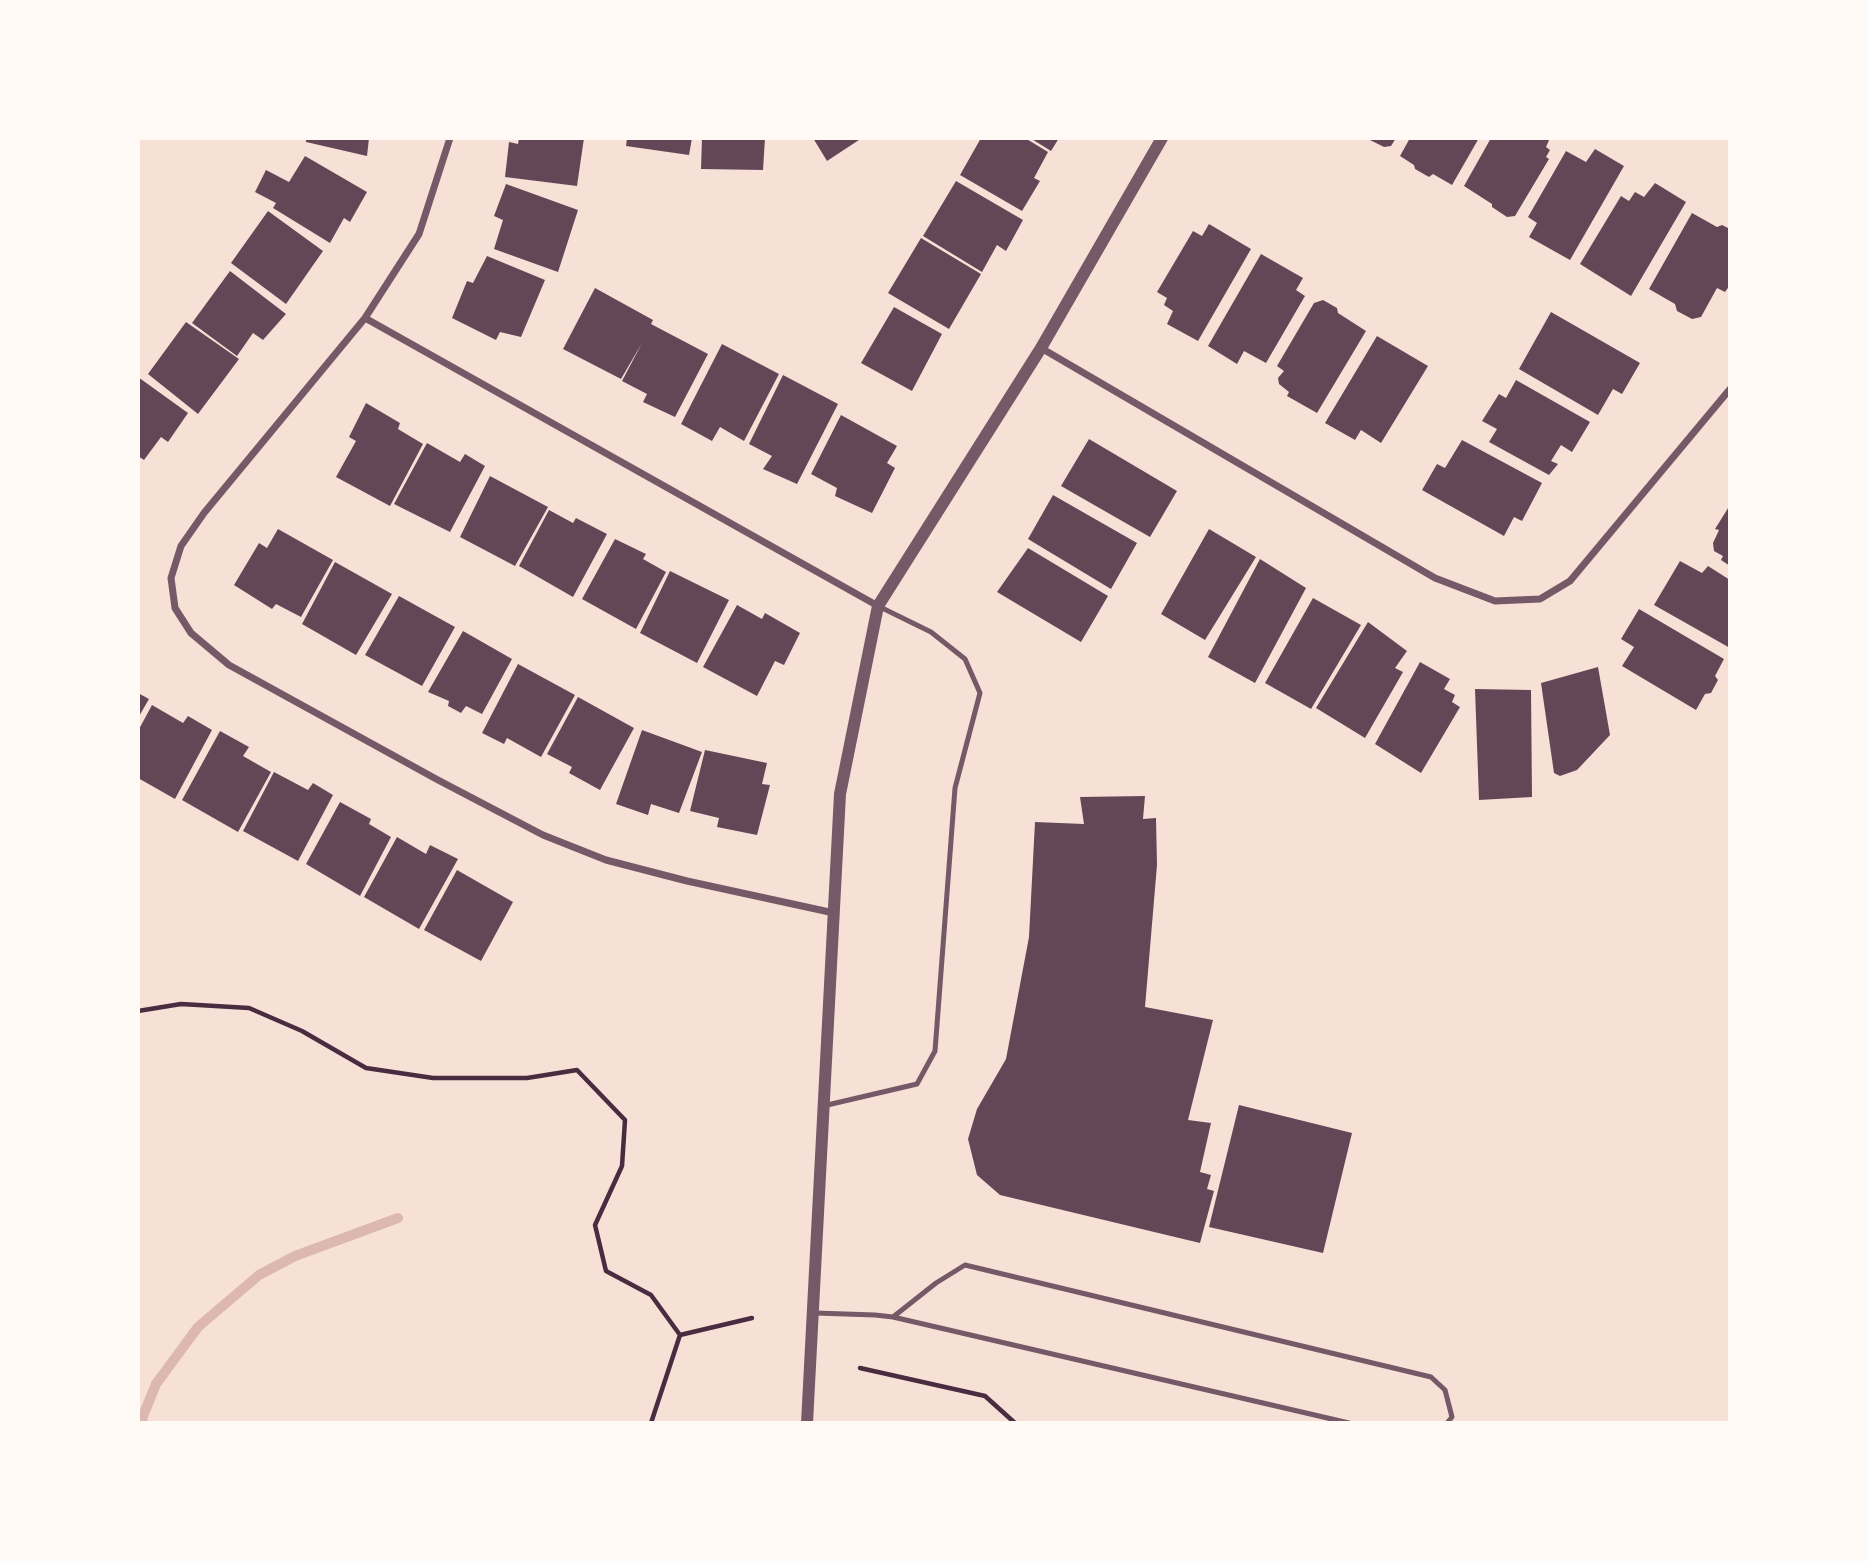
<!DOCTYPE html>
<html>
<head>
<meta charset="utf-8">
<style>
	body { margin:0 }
	#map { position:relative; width:1868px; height:1561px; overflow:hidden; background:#f7e1d7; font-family:"Varela Round",sans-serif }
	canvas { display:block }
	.frame { position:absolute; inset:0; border:140px solid #fffaf5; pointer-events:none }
</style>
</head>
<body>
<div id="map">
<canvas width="1868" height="1561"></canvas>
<div class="frame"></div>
</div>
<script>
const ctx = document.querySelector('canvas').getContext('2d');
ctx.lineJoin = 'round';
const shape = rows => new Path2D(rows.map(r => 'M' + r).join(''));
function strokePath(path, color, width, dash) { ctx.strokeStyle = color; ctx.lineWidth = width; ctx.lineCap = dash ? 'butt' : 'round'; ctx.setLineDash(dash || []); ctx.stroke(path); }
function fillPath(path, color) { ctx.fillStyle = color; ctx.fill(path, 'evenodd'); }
const stream = shape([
	[142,1423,143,1416,156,1384,198,1327,259,1275,295,1256,398,1218]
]);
const building = shape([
	[306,138,369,138,367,156,306,142],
	[519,138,584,138,577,186,505,177,509,142,518,144],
	[627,138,692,138,689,155,626,146],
	[702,138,765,138,763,170,701,169],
	[813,138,862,138,827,161],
	[981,138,1025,138,1048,152,1034,178,1040,181,1022,211,960,175],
	[1030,138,1059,138,1051,151],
	[1366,138,1396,138,1391,146,1384,147],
	[1410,138,1479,138,1452,185,1433,174,1429,177,1415,169,1414,165,1400,156],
	[1491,138,1550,138,1546,147,1550,150,1546,157,1549,159,1515,216,1507,217,1492,207,1492,204,1464,186],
	[1595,149,1624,166,1570,260,1529,237,1537,223,1528,217,1566,151,1586,162],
	[305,156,367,192,350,222,344,218,330,243,273,208,276,203,255,192,266,170,289,182],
	[956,181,1023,220,1006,251,997,245,982,272,923,236],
	[1655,183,1686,202,1631,296,1580,264,1621,196,1629,201,1635,192,1644,197],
	[506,184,578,210,558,272,494,249,503,220,494,216],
	[268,211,323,251,286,304,231,263],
	[1692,213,1717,227,1722,225,1730,229,1730,285,1725,292,1717,288,1701,317,1692,319,1677,311,1675,304,1649,289],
	[1209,224,1251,249,1198,341,1167,324,1173,311,1164,305,1167,298,1157,292,1193,231,1202,236],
	[921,238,981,274,949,329,888,293],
	[1261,254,1303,278,1296,290,1305,296,1266,363,1244,351,1237,364,1208,346],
	[487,256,545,280,521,337,500,332,496,340,452,318,467,281,473,283],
	[230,271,286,314,263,340,253,333,237,356,192,323],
	[595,288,653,320,651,324,708,354,675,417,643,402,647,394,622,381,642,343,621,379,563,349],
	[1323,300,1337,308,1338,313,1366,331,1317,413,1287,396,1289,392,1279,384,1278,378,1284,371,1277,366,1314,303],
	[894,307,942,334,912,391,861,363],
	[1551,312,1640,363,1622,394,1613,389,1598,415,1519,369],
	[186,322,239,359,198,414,148,374],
	[1377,336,1428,366,1381,443,1361,430,1355,440,1325,423],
	[722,344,779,374,744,441,720,427,712,441,681,424],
	[783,375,838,404,797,484,763,469,772,456,749,444],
	[138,377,188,413,168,442,161,437,144,460,138,456],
	[1516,380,1590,422,1572,452,1561,445,1551,461,1558,464,1549,475,1489,442,1497,429,1482,421,1499,394,1506,398],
	[366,403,400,423,398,429,423,444,390,506,336,477,356,441,349,437],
	[841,415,897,446,887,463,895,468,872,513,835,496,837,488,811,474],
	[1089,439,1177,491,1150,537,1061,486],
	[1462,440,1542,483,1522,521,1514,517,1504,536,1422,490,1437,464,1445,468],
	[427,443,460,462,465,454,485,466,450,532,394,504],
	[490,476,548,507,515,566,460,537],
	[1053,495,1137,543,1111,589,1028,539],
	[1730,505,1730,566,1721,560,1723,556,1714,551,1713,543,1719,530,1715,529],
	[549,510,573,523,576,518,607,534,573,597,519,566],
	[278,529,333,560,301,617,276,604,272,609,234,585,259,543,267,548],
	[1209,529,1256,557,1205,640,1161,614],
	[615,539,646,554,643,559,666,572,636,629,582,599],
	[1028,548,1108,596,1081,642,997,592],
	[1260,559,1306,588,1255,683,1208,657],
	[1680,561,1702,573,1708,566,1730,580,1730,648,1654,605],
	[335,562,392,594,356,655,302,624],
	[670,571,729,600,697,663,640,633],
	[399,596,455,627,422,686,365,655],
	[1313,598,1361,625,1311,709,1265,683],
	[737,605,762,619,765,613,800,633,784,665,775,661,757,696,703,667],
	[1639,609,1724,659,1715,676,1718,680,1711,693,1705,694,1696,710,1622,666,1634,647,1621,639],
	[1368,622,1407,651,1395,668,1403,672,1365,738,1316,708],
	[463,631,512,659,482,714,466,706,461,713,448,706,449,701,428,692],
	[1420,662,1450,679,1444,689,1455,695,1452,702,1460,707,1421,773,1375,744],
	[518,664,575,695,541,757,507,738,504,744,482,733],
	[1598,667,1610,735,1577,770,1560,776,1554,773,1541,683],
	[1475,689,1531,690,1532,797,1479,800],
	[138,693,149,699,138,718],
	[578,697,634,728,600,790,569,773,572,767,547,754],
	[152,705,183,723,188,716,212,730,175,799,138,778,138,731],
	[642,730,702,752,679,813,651,804,648,815,616,804],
	[220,731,249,747,243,756,271,772,238,832,182,800],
	[705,750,767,763,762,784,770,785,757,835,717,827,719,818,690,811],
	[274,772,308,790,313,783,333,795,298,861,243,831],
	[1145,796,1143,819,1156,818,1157,865,1145,1007,1213,1020,1188,1120,1211,1123,1200,1172,1211,1175,1207,1189,1214,1191,1200,1243,1000,1195,977,1175,968,1139,977,1109,1006,1059,1029,937,1035,822,1084,824,1080,797],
	[340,802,371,819,369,824,391,837,360,896,306,864],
	[397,837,426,854,430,845,458,859,419,929,364,897],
	[457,870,513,902,481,961,424,930],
	[1239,1105,1352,1133,1323,1253,1209,1227]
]);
const path = shape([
	[138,1011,181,1004,249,1008,302,1031,366,1068,433,1078,527,1078,577,1070,625,1120,622,1166,595,1225,606,1271,651,1295,680,1335,651,1423],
	[680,1335,752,1318],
	[860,1368,985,1396,1015,1423]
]);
const service = shape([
	[823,1106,917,1084,935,1051,955,788,980,693,965,659,931,632,880,607],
	[815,1313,875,1315,893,1317,1349,1423],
	[893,1317,936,1283,965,1265,1431,1377,1445,1390,1452,1417,1447,1423]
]);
const minor = shape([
	[450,138,419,234,365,318,204,513,181,546,171,578,175,608,191,633,229,665,438,780,543,835,606,860,687,881,834,913],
	[365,318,878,606],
	[1041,348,1435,578,1495,601,1540,599,1570,581,1730,389]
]);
const tertiary = shape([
	[807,1423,840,794,878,606,1041,348,1162,138]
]);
strokePath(stream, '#dcb8b0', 10);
fillPath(building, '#644757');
strokePath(path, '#4a2c40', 4.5);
strokePath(service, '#755966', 5);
strokePath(minor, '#755966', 7);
strokePath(tertiary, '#755966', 12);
</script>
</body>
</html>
